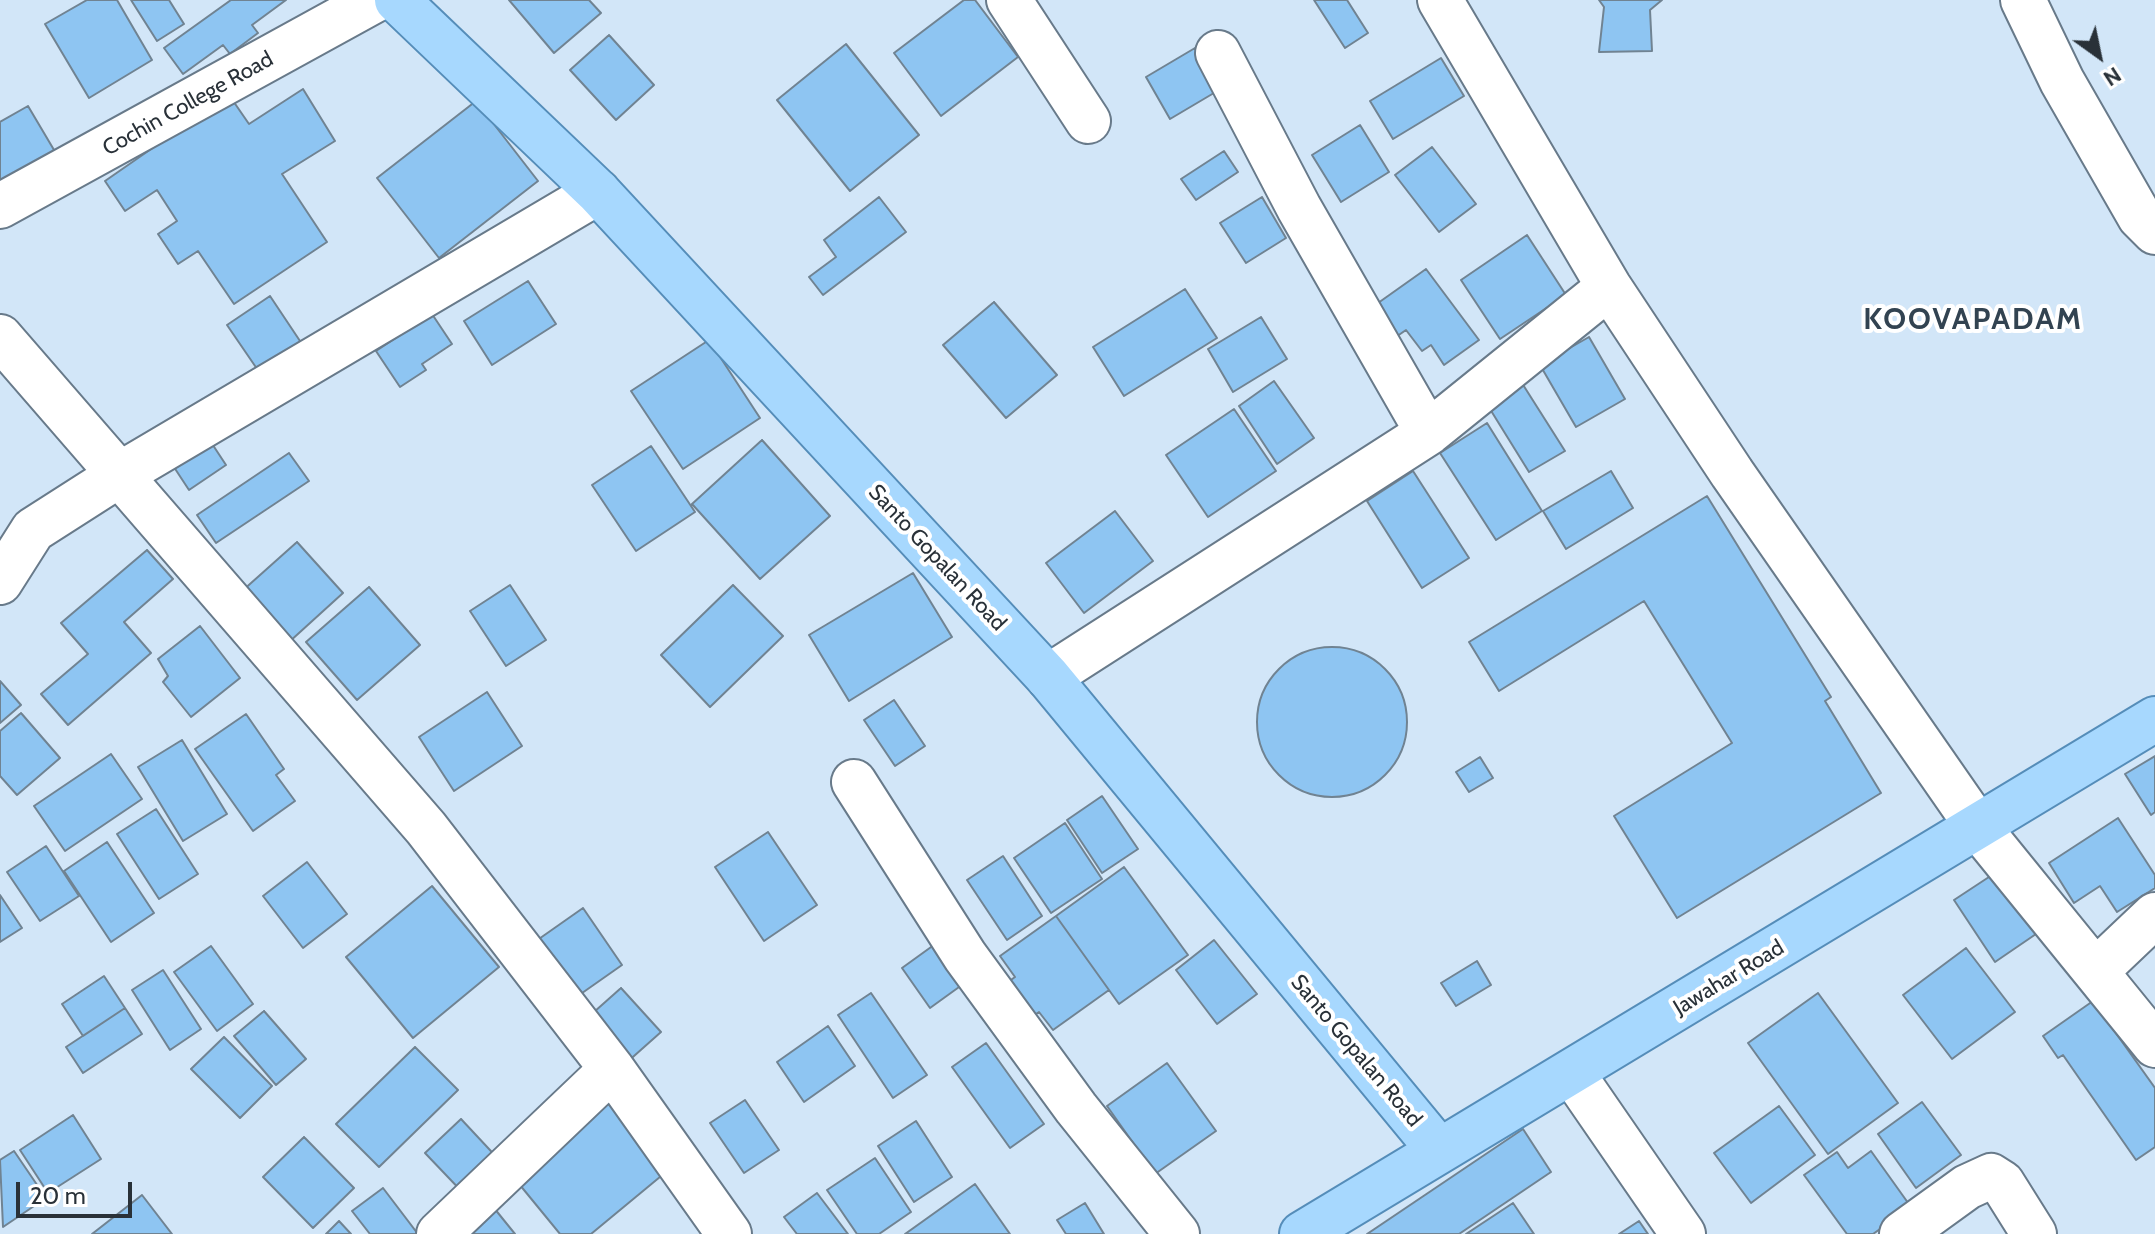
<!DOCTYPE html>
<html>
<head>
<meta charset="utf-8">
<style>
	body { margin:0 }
	#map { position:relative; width:2155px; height:1234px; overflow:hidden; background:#d2e6f8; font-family:Cabin,sans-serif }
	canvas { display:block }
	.north { position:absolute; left:2059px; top:16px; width:80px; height:80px; -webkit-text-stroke:6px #fff; paint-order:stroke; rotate:147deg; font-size:22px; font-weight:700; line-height:32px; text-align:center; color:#293138 }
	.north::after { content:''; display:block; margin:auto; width:28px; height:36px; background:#293138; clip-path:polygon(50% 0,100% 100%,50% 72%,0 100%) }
	.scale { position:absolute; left:16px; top:1182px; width:116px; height:36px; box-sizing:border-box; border:4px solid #293138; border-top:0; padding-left:10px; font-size:24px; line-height:28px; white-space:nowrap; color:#293138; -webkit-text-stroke:6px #fff; paint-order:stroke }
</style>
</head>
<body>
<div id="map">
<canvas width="2155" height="1234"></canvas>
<div class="north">N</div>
<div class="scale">20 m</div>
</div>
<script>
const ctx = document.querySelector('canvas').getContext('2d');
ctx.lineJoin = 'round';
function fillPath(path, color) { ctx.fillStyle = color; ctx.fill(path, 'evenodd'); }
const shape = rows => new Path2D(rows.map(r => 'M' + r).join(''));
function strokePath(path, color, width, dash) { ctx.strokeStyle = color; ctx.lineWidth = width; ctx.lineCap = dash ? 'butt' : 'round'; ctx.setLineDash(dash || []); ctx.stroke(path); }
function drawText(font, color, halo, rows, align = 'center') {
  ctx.font = font + ' Cabin,sans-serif'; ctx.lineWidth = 8; ctx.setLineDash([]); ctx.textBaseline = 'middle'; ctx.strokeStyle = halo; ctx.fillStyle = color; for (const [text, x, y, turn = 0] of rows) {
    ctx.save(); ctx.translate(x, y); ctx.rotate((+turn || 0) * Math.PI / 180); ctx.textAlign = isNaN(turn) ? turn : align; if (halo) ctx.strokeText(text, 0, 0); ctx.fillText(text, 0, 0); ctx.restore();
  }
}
const building = shape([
	[87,0,117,0,152,60,89,98,45,24,87,0],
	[131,0,169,0,184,24,157,41,131,0],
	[231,0,286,0,252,25,258,33,230,54,223,45,183,74,164,48,231,0],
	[509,0,589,0,601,13,554,53,509,0],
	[964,0,975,0,1018,57,941,116,894,53,964,0],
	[1314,0,1347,0,1368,33,1345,48,1314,0],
	[1599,0,1662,0,1650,10,1652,51,1599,52,1604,7,1599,0],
	[609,35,654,85,616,120,570,70,609,35],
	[846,44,919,135,850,191,777,100,846,44],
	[1195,48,1219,90,1170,119,1146,77,1195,48],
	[1441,58,1464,96,1393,139,1370,101,1441,58],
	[303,89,335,141,282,174,327,242,234,304,198,251,178,264,158,234,177,221,157,190,125,211,105,181,229,95,249,124,303,89],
	[476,101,538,181,439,258,377,178,476,101],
	[28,106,57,155,0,188,0,122,28,106],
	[1360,125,1389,172,1341,202,1312,155,1360,125],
	[1432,147,1476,204,1439,232,1395,175,1432,147],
	[1224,151,1238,172,1196,200,1181,179,1224,151],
	[879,197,906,232,823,295,809,277,836,257,824,240,879,197],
	[1262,197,1286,238,1246,263,1220,223,1262,197],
	[1527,235,1566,295,1500,339,1461,280,1527,235],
	[1426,269,1479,340,1444,365,1431,345,1422,351,1406,330,1393,339,1371,308,1426,269],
	[528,281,556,324,492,365,464,321,528,281],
	[1185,289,1217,338,1124,396,1093,347,1185,289],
	[270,296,308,353,266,382,227,325,270,296],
	[994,302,1057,375,1006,418,943,345,994,302],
	[432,314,452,344,422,364,426,370,400,387,376,351,432,314],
	[1261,317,1287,359,1233,392,1208,349,1261,317],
	[1589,337,1625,399,1576,427,1540,365,1589,337],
	[709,340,760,418,683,469,631,391,709,340],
	[1520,380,1565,451,1529,472,1485,401,1520,380],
	[1274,381,1314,438,1277,464,1239,406,1274,381],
	[1234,409,1276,471,1208,517,1166,455,1234,409],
	[1487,423,1542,511,1496,540,1440,453,1487,423],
	[203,430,226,465,189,490,166,455,203,430],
	[762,440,830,516,760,579,692,504,762,440],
	[651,446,695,512,636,551,592,485,651,446],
	[289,453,309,481,216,543,197,515,289,453],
	[1413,471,1469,558,1422,588,1367,501,1413,471],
	[1611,471,1633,508,1566,549,1543,511,1611,471],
	[1707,496,1831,697,1825,701,1881,793,1677,918,1614,816,1732,743,1644,601,1499,691,1469,642,1707,496],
	[1115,511,1153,561,1084,613,1046,563,1115,511],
	[297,542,343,593,288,643,241,592,297,542],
	[147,550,173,579,124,622,151,653,68,725,41,694,88,654,61,623,147,550],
	[913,573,952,637,849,701,809,635,913,573],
	[510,585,546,640,506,666,470,611,510,585],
	[733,585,783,636,710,707,661,655,733,585],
	[369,587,420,645,357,700,306,642,369,587],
	[200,626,240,678,191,717,163,682,168,676,158,659,200,626],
	'1257 722a75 75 0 1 1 150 0a75 75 0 1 1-150 0Z',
	[0,681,21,705,0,723,0,681],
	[487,692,522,746,454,791,419,737,487,692],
	[894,700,925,746,895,766,864,720,894,700],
	[21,713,60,758,17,795,0,776,0,731,21,713],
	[246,714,284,769,276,775,295,801,253,831,195,749,246,714],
	[182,740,227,814,183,841,138,767,182,740],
	[111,754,142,799,65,851,34,806,111,754],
	[2155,756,2155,812,2151,815,2125,774,2155,756],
	[1480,757,1493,778,1469,792,1456,772,1480,757],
	[1102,796,1138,849,1102,873,1067,820,1102,796],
	[156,809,198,874,159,899,117,834,156,809],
	[2118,818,2155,875,2155,888,2117,912,2100,886,2074,903,2049,863,2118,818],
	[1065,823,1102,879,1051,913,1014,858,1065,823],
	[768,832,817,905,764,941,715,867,768,832],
	[107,842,154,913,111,942,64,871,107,842],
	[46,846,79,896,40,921,7,872,46,846],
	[1003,856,1042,916,1007,940,967,880,1003,856],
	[307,862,347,914,303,948,263,896,307,862],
	[1124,867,1188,955,1119,1004,1056,916,1124,867],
	[1995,873,2036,934,1995,962,1954,900,1995,873],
	[432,886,499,967,413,1038,346,957,432,886],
	[0,895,22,928,0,942,0,895],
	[583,908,622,965,575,998,536,941,583,908],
	[1056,916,1109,990,1053,1030,1039,1012,1021,1024,997,990,1015,977,1000,956,1056,916],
	[1214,940,1257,994,1217,1024,1176,970,1214,940],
	[938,942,966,982,930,1008,902,968,938,942],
	[211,946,253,1004,217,1031,174,972,211,946],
	[1966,948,2015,1012,1952,1059,1903,995,1966,948],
	[1477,961,1491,985,1456,1006,1441,983,1477,961],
	[163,970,201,1029,170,1050,132,990,163,970],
	[104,976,125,1008,83,1036,62,1004,104,976],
	[621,988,661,1032,625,1064,585,1020,621,988],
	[871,993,927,1075,893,1098,838,1015,871,993],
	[1818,993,1898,1103,1828,1154,1748,1043,1818,993],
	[2093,1001,2155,1088,2155,1147,2136,1160,2063,1055,2058,1058,2043,1036,2093,1001],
	[125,1008,142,1034,83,1073,66,1047,125,1008],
	[264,1011,306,1059,276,1085,234,1036,264,1011],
	[828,1026,855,1066,804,1102,777,1062,828,1026],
	[224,1037,272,1086,240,1118,191,1069,224,1037],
	[986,1043,1044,1124,1010,1148,952,1067,986,1043],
	[415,1047,458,1090,379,1167,336,1124,415,1047],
	[1167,1063,1216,1131,1155,1174,1107,1106,1167,1063],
	[615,1098,672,1167,591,1234,560,1234,515,1179,615,1098],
	[745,1100,779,1150,744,1173,710,1123,745,1100],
	[1922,1102,1961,1155,1916,1188,1878,1134,1922,1102],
	[1779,1106,1815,1155,1751,1203,1714,1153,1779,1106],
	[73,1115,101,1159,48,1193,20,1150,73,1115],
	[461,1119,503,1164,467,1197,425,1153,461,1119],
	[916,1121,952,1177,914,1202,878,1146,916,1121],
	[1523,1129,1551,1172,1459,1234,1367,1234,1523,1129],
	[304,1137,354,1188,313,1228,263,1177,304,1137],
	[14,1151,46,1198,3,1227,0,1160,14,1151],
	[1871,1151,1911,1207,1873,1234,1847,1234,1804,1175,1837,1152,1848,1168,1871,1151],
	[875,1158,911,1212,879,1234,857,1234,827,1190,875,1158],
	[975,1184,1010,1234,905,1234,975,1184],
	[383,1188,418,1234,370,1234,352,1211,383,1188],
	[817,1193,848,1234,797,1234,784,1217,817,1193],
	[142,1195,172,1234,92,1234,142,1195],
	[1085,1203,1104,1234,1066,1234,1057,1220,1085,1203],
	[1513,1203,1534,1234,1466,1234,1513,1203],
	[494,1208,515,1234,462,1234,494,1208],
	[339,1221,351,1234,326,1234,339,1221],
	[1639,1221,1648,1234,1619,1234,1639,1221]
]);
const minor = shape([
	[1009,0,1088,121],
	[1440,0,1609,287,1732,473,1978,827,2155,1045],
	[2023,0,2062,81,2140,217,2155,232],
	[1218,53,1299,208,1428,433],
	[0,206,375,0],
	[0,337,426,828,612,1069,729,1234],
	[0,582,33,530,119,475,598,192],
	[1048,677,1428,433,1609,287],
	[854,782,965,956,1076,1108,1177,1234],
	[2097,970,2155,915],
	[1572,1073,1683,1234],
	[439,1234,612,1069],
	[1902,1234,1967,1187,1991,1176,2002,1183,2034,1234]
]);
const major = shape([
	[397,0,598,192,1048,677,1438,1149],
	[1302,1234,2155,719]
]);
const streetNames = [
	["Cochin College Road",188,104,-29],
	["Santo Gopalan Road",937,558,47],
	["Jawahar Road",1729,978,-31],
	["Santo Gopalan Road",1356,1051,50]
];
const districtNames = [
	["KOOVAPADAM",1973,320]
];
fillPath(building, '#8ec5f2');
strokePath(building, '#708392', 2);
strokePath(minor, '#687a8a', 48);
strokePath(major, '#558db9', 48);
strokePath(minor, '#fff', 44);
strokePath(major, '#a7d8fe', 44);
drawText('22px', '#293138', '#fff', streetNames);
ctx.letterSpacing = '2px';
drawText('bold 30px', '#324351', '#fff', districtNames);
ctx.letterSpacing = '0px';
</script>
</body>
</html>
